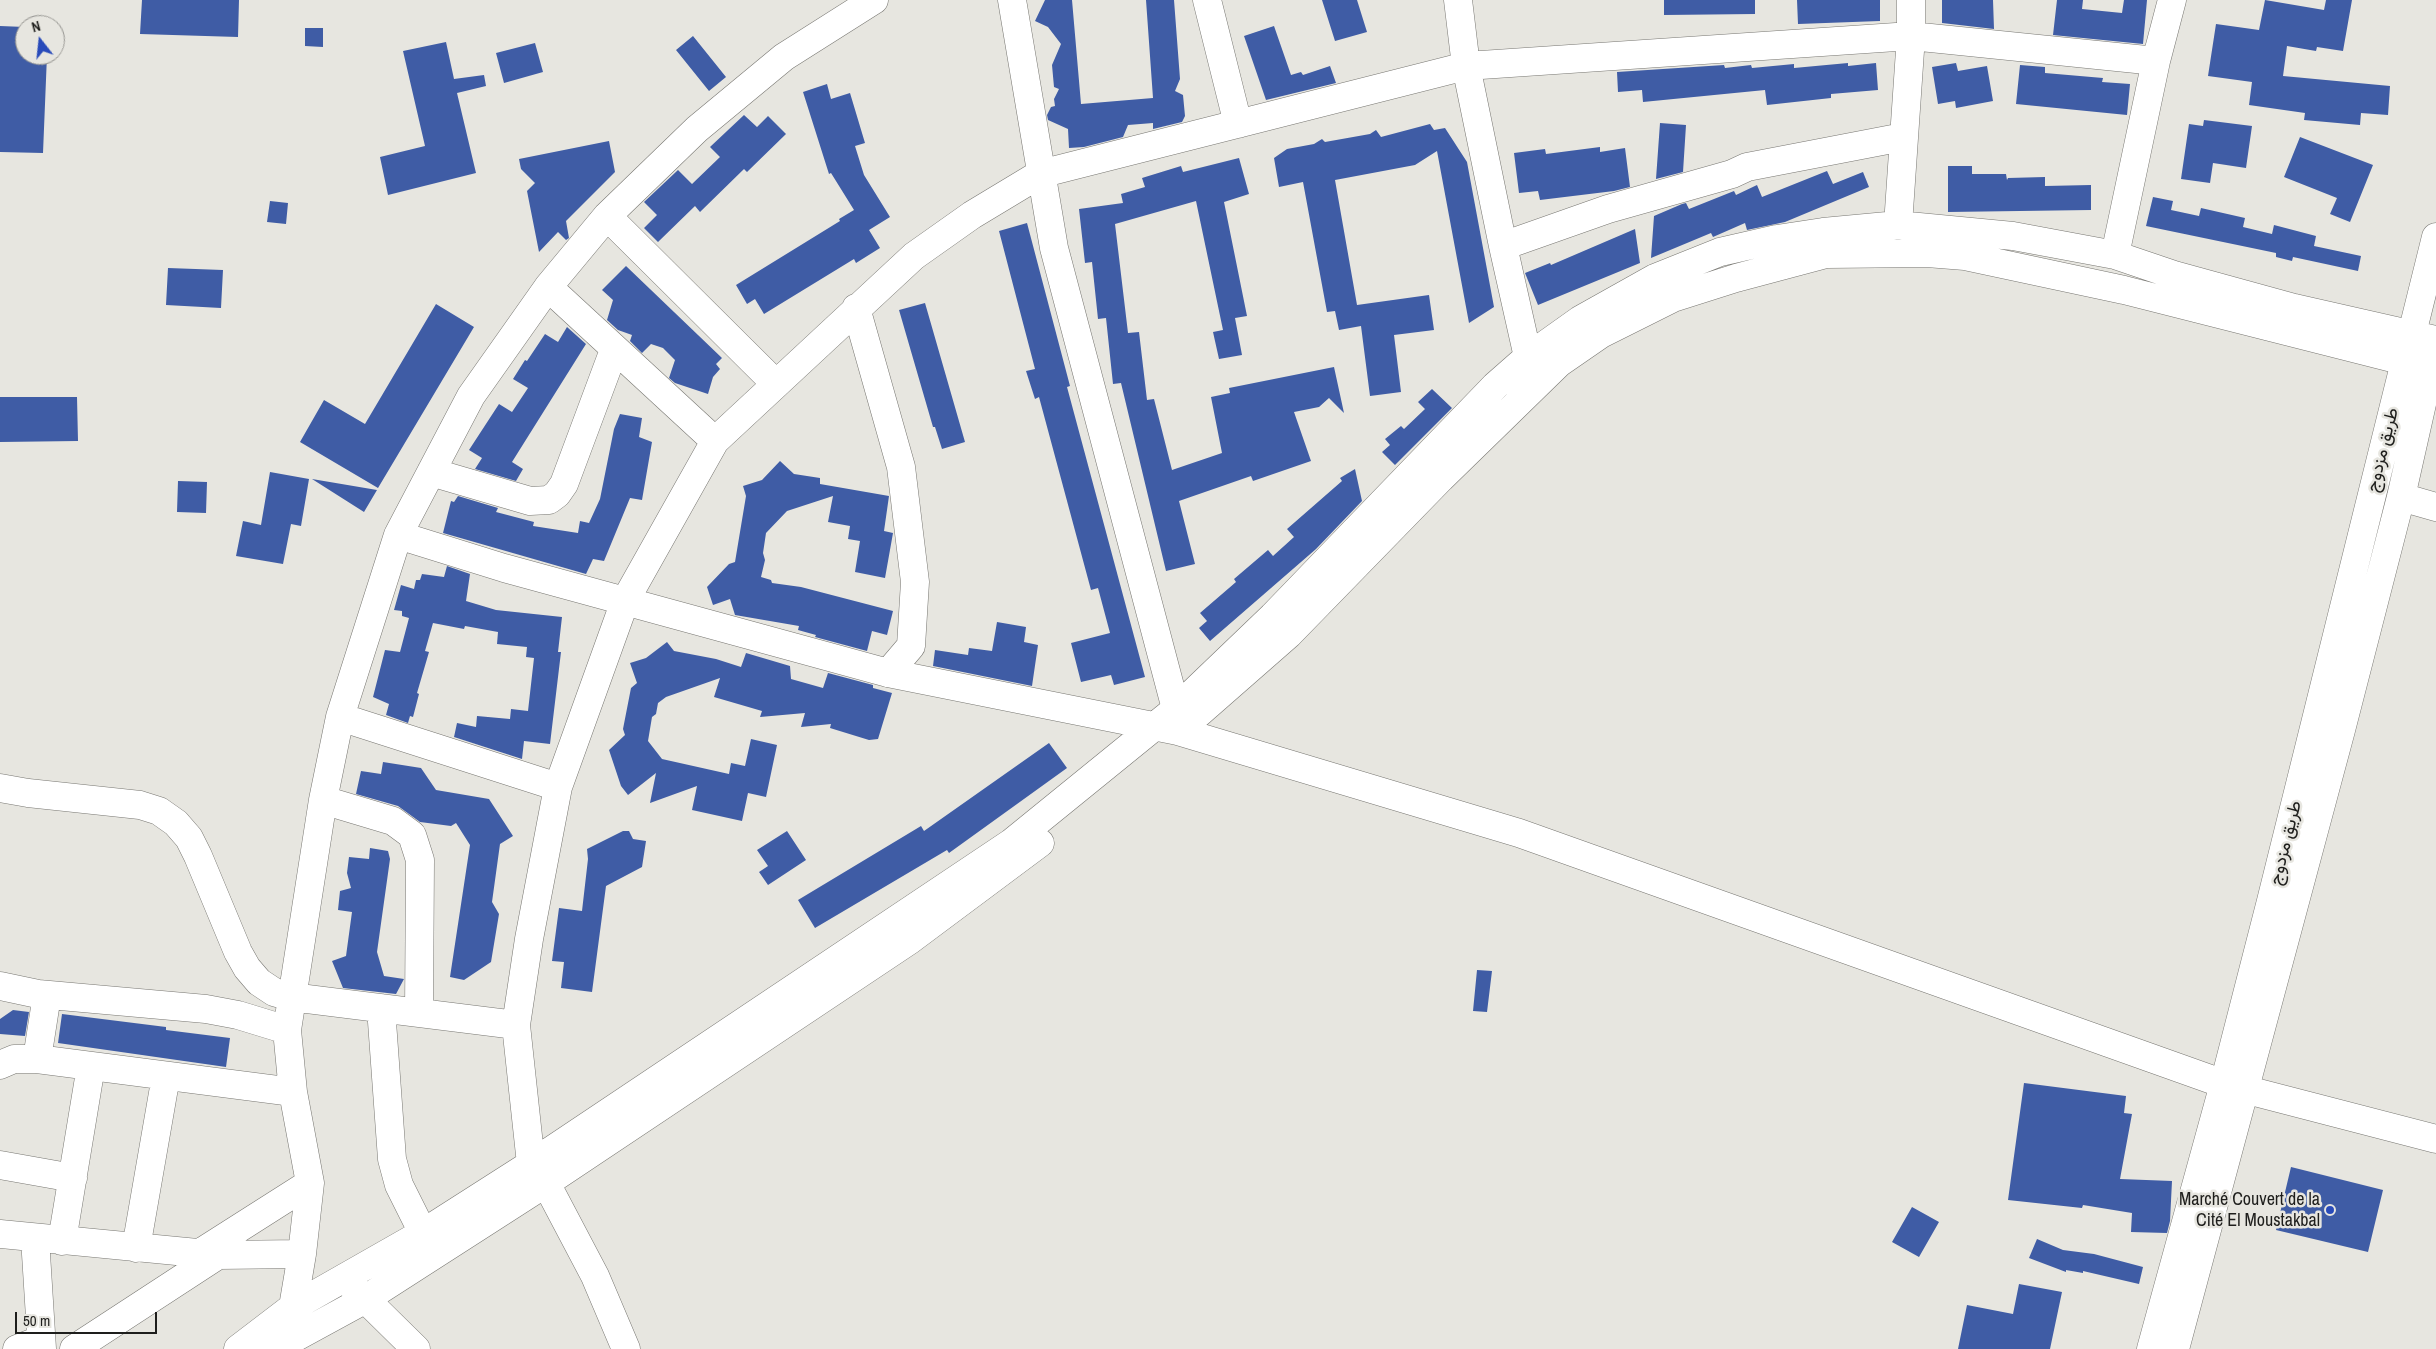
<!DOCTYPE html>
<html>
<head>
<meta charset="utf-8">
<style>
	body { margin:0 }
	#map { position:relative; width:2436px; height:1349px; overflow:hidden; background:#e7e6e0; font-family:"Archivo Narrow",sans-serif }
	canvas { display:block }
	.north { position:absolute; left:15px; top:15px; width:50px; height:50px; box-sizing:border-box; background:#e7e6e0; border:1px solid #979692; border-radius:50%; rotate:344deg; font-size:14px; font-weight:700; line-height:20px; text-align:center; color:#1e1e1c }
	.north::after { content:''; display:block; margin:auto; width:18px; height:22px; background:#294bba; clip-path:polygon(50% 0,100% 100%,50% 72%,0 100%) }
	.scale { position:absolute; left:15px; top:1312px; width:142px; height:22px; box-sizing:border-box; border:2px solid #1e1e1c; border-top:0; padding-left:6px; font-size:15px; line-height:18px; white-space:nowrap; color:#1e1e1c; -webkit-text-stroke:4px #e7e6e0; paint-order:stroke }
</style>
</head>
<body>
<div id="map">
<canvas width="2436" height="1349"></canvas>
<div class="north">N</div>
<div class="scale">50 m</div>
</div>
<script>
const ctx = document.querySelector('canvas').getContext('2d');
ctx.lineJoin = 'round';
function fillPath(path, color) { ctx.fillStyle = color; ctx.fill(path, 'evenodd'); }
const shape = rows => new Path2D(rows.map(r => 'M' + r).join(''));
function strokePath(path, color, width, dash) { ctx.strokeStyle = color; ctx.lineWidth = width; ctx.lineCap = dash ? 'butt' : 'round'; ctx.setLineDash(dash || []); ctx.stroke(path); }
function drawText(font, color, halo, rows, align = 'center') {
  ctx.font = font + ' "Archivo Narrow",Vazirmatn,sans-serif'; ctx.lineWidth = 5; ctx.setLineDash([]); ctx.textBaseline = 'middle'; ctx.strokeStyle = halo; ctx.fillStyle = color; for (const [text, x, y, turn = 0] of rows) {
    ctx.save(); ctx.translate(x, y); ctx.rotate((+turn || 0) * Math.PI / 180); ctx.textAlign = isNaN(turn) ? turn : align; if (halo) ctx.strokeText(text, 0, 0); ctx.fillText(text, 0, 0); ctx.restore();
  }
}
const building = shape([
	[142,0,239,0,238,37,140,34],
	[1045,0,1072,0,1081,104,1153,98,1146,0,1174,0,1180,79,1175,91,1183,95,1185,116,1182,122,1153,129,1153,123,1128,125,1123,137,1084,147,1069,148,1068,129,1048,120,1047,115,1051,107,1055,106,1054,99,1059,89,1054,87,1052,65,1061,44,1048,27,1035,21],
	[1322,0,1357,0,1367,32,1335,41],
	[1664,0,1755,0,1755,14,1664,15],
	[1797,0,1880,0,1880,21,1798,24],
	[1942,0,1993,0,1994,29,1942,23],
	[2057,0,2083,0,2082,9,2122,13,2124,0,2147,0,2143,44,2053,35],
	[2265,0,2324,10,2326,0,2352,0,2343,51,2317,47,2316,51,2287,46,2283,76,2390,86,2388,115,2361,113,2360,125,2304,120,2305,113,2249,105,2252,82,2208,76,2216,24,2259,30],
	[0,26,25,27,25,55,47,55,43,153,0,152],
	[1274,26,1291,75,1301,72,1303,75,1330,66,1336,83,1266,100,1244,36],
	[305,28,323,28,323,47,305,46],
	[693,36,726,77,709,91,676,50],
	[446,42,454,79,484,75,486,86,457,93,476,173,388,195,380,157,425,146,403,51],
	[535,43,543,72,504,83,496,53],
	[1848,63,1848,66,1876,63,1878,90,1831,94,1831,98,1767,105,1765,90,1643,102,1642,90,1618,92,1617,72,1724,65,1725,68,1751,65,1752,68,1794,64,1794,68],
	[1956,63,1958,71,1987,66,1993,101,1956,108,1955,101,1938,104,1932,67],
	[2020,65,2045,67,2045,73,2103,78,2102,82,2130,84,2127,115,2016,104],
	[827,84,831,99,850,93,865,143,855,146,864,175,890,217,869,230,880,248,856,263,854,259,764,314,755,299,747,304,736,285,840,221,839,219,854,210,831,173,829,174,803,92],
	[744,115,757,127,768,116,786,134,747,172,744,169,700,212,695,206,658,242,644,228,657,215,644,202,678,170,692,184,720,157,710,147],
	[2204,120,2252,126,2246,168,2213,163,2210,183,2181,179,2189,124,2203,126],
	[1660,123,1686,125,1683,172,1656,179],
	[1430,124,1434,130,1445,128,1467,162,1494,307,1469,323,1437,151,1415,165,1335,180,1357,305,1429,295,1434,330,1394,335,1401,392,1370,396,1361,326,1339,330,1335,311,1327,312,1303,182,1279,187,1274,158,1287,149,1314,144,1322,139,1325,142,1370,134,1376,130,1381,137],
	[2300,137,2373,165,2350,222,2330,214,2337,198,2284,177],
	[609,141,615,172,566,221,569,238,566,240,558,232,539,252,527,191,535,183,521,169,519,159],
	[1600,147,1600,152,1625,148,1630,187,1614,191,1540,200,1538,191,1519,193,1514,153,1545,149,1546,154],
	[1239,158,1249,194,1224,202,1247,316,1235,318,1242,355,1219,359,1213,332,1223,330,1196,201,1115,224,1128,333,1139,332,1147,400,1154,399,1172,470,1222,453,1211,397,1230,393,1229,388,1334,367,1344,413,1329,398,1319,407,1294,412,1311,461,1253,481,1251,476,1179,501,1195,564,1166,571,1121,383,1113,384,1106,318,1098,319,1092,262,1085,263,1079,209,1123,203,1121,194,1145,187,1142,178,1181,166,1183,172],
	[1948,166,1972,166,1972,174,2006,174,2007,180,2008,178,2045,177,2045,186,2091,185,2091,210,1948,212],
	[1827,171,1833,184,1863,172,1869,187,1785,222,1747,230,1745,223,1713,237,1711,233,1651,258,1654,216,1682,204,1686,203,1689,209,1734,191,1736,195,1757,185,1762,197],
	[2153,197,2173,201,2171,210,2199,216,2201,208,2245,218,2243,227,2272,234,2274,225,2316,236,2314,246,2361,256,2358,271,2293,257,2292,261,2276,257,2276,253,2146,226],
	[270,201,288,203,286,224,267,222],
	[1027,223,1070,386,1067,387,1145,677,1114,685,1111,675,1081,682,1071,643,1110,633,1098,588,1091,590,1039,397,1035,399,1026,371,1035,369,999,231],
	[1635,229,1640,263,1538,305,1525,273,1550,263,1551,265],
	[626,266,722,358,716,364,720,369,713,377,708,394,675,383,669,378,675,360,663,348,651,344,642,353,630,341,632,335,618,330,607,320,613,300,602,290],
	[168,268,223,270,221,308,166,305],
	[925,303,965,442,942,449,935,427,933,427,899,310],
	[436,304,474,327,378,488,300,442,324,400,365,424],
	[567,327,586,344,512,462,523,469,516,481,475,469,482,458,469,450,499,404,512,412,528,388,513,379,525,360,527,361,545,334,558,342],
	[1432,389,1452,408,1395,465,1382,452,1390,445,1385,439,1401,426,1404,429,1425,409,1418,402],
	[0,397,77,397,78,441,0,442],
	[620,414,642,418,639,437,652,442,642,500,630,498,604,561,593,559,586,574,443,533,451,501,454,502,458,496,498,508,496,512,534,522,533,526,578,533,580,521,589,523,600,499,614,429],
	[780,461,794,474,820,478,820,484,889,496,884,531,893,533,885,578,855,572,860,541,848,539,850,526,828,522,833,496,787,511,766,533,763,553,765,560,761,577,771,580,772,583,801,587,893,611,887,635,872,631,867,651,815,637,816,635,798,630,799,626,735,615,730,599,713,605,707,587,729,564,735,562,746,496,743,486,762,480],
	[1355,469,1362,501,1316,549,1210,641,1199,628,1207,621,1200,613,1236,582,1234,579,1268,550,1273,556,1294,537,1287,529,1342,481,1340,478],
	[270,472,309,479,301,526,291,524,283,564,236,556,243,521,261,525],
	[312,479,377,490,364,512],
	[178,481,207,482,206,513,177,512],
	[447,566,470,574,466,601,496,610,562,617,558,652,561,652,550,744,524,741,522,759,454,737,457,723,476,727,477,716,510,719,511,709,528,711,534,658,526,657,527,647,497,644,498,632,465,626,464,629,433,623,425,651,429,652,417,693,419,694,413,717,410,716,408,723,386,715,389,704,373,697,385,650,400,652,409,618,402,616,402,611,394,610,401,585,414,589,416,580,420,580,422,574,444,577],
	[997,622,1026,627,1024,642,1038,645,1032,686,933,666,935,650,968,655,969,648,992,651],
	[667,642,674,651,716,659,741,667,746,653,790,666,791,679,823,688,828,673,873,685,873,688,892,693,878,739,869,740,830,728,831,724,801,727,805,713,760,717,762,711,714,697,720,678,666,697,658,703,656,714,652,717,648,741,662,759,729,774,731,763,745,766,751,739,777,745,766,797,748,793,742,821,692,810,697,786,650,803,656,773,628,795,621,786,609,750,625,735,623,729,631,688,637,683,630,663,646,658],
	[1049,743,1067,768,949,853,947,850,815,928,798,900,921,826,924,831],
	[383,762,421,768,436,790,489,799,513,836,500,844,492,902,499,914,491,962,464,980,450,977,470,845,456,823,451,826,420,822,398,806,356,794,361,771,381,774],
	[623,831,629,831,633,839,646,841,642,867,606,886,592,992,561,988,564,962,552,961,559,908,582,911,588,859,587,849],
	[787,831,806,860,768,885,759,872,768,866,757,850],
	[370,848,388,851,390,859,377,952,384,976,404,979,396,994,343,988,332,961,346,956,352,912,338,910,340,891,351,888,347,873,349,857,369,859],
	[1477,970,1492,971,1487,1012,1473,1011],
	[13,1010,29,1012,25,1036,0,1034,0,1019],
	[62,1014,166,1027,166,1030,230,1038,226,1067,58,1043],
	[2024,1083,2126,1096,2124,1113,2132,1114,2120,1179,2172,1181,2170,1221,2167,1233,2131,1232,2132,1213,2083,1205,2082,1208,2008,1200],
	[2291,1167,2383,1190,2368,1252,2276,1230],
	[1912,1207,1939,1222,1919,1257,1892,1242],
	[2037,1239,2063,1250,2094,1254,2143,1267,2139,1284,2083,1271,2083,1273,2066,1270,2066,1272,2029,1258],
	[2019,1284,2062,1292,2050,1349,1958,1349,1967,1305,2013,1314]
]);
const minor = shape([
	[1012,0,1054,248,1176,709],
	[1207,0,1238,124],
	[1458,0,1466,66,1503,246,1528,357,1533,373],
	[607,216,776,384],
	[1898,225,1911,36,1911,0],
	[1503,246,1608,209,1732,174,1747,167,1903,137],
	[2115,255,2156,61,2172,0],
	[548,287,715,441],
	[856,308,901,467,915,582,911,646,888,673],
	[431,472,530,501,549,500,557,494,564,484,614,350],
	[2401,497,2436,507],
	[398,535,504,568,888,673,1178,731,1519,833,2224,1084,2436,1139],
	[340,717,558,787],
	[1184,726,1289,634,1441,478,1559,363,1601,334,1673,298,1736,278,1826,254,1927,253,1965,256,2124,290,2404,361,2436,365],
	[0,788,28,793,140,805,159,811,176,823,189,838,198,856,238,952,247,968,259,982,274,992,291,997,516,1025],
	[323,800,393,821,412,835,420,860,419,1013],
	[0,986,38,994,206,1009,238,1015,287,1030],
	[381,1008,392,1159,399,1185,423,1233,434,1247],
	[37,1059,47,995],
	[0,1065,14,1059,37,1059,293,1092],
	[0,1165,73,1178],
	[0,1234,218,1255,302,1254],
	[35,1238,42,1349],
	[62,1241,91,1066],
	[136,1248,166,1076],
	[200,1253,310,1183],
	[353,1287,416,1349],
	[291,1319,302,1254,310,1183,293,1092,287,1030,323,800,340,717,398,535,471,396,548,287,607,216,697,129,784,57,874,0],
	[17,1349,40,1340],
	[74,1349,218,1255],
	[238,1349,293,1307,423,1233,531,1164,1011,843,1176,709,1273,616,1495,386,1528,357,1580,320,1655,278,1720,252,1777,239,1823,232,1898,225,2013,236,2115,255,2174,275,2294,308,2436,340],
	[274,1349,364,1300,546,1183,910,940,1040,843],
	[626,1349,595,1276,546,1183,531,1164,516,1025,529,939,558,787,625,601,715,441,914,256,972,215,1040,174,1466,66,1911,36,2156,61],
	[2151,1349,2224,1084,2271,901,2436,237],
	[2175,1349,2341,730,2401,497,2435,346]
]);
const markers = [
	[2330,1210,5,"#294bba"]
];
const streetNames = [
	["طريق مزدوج",2383,450,-76],
	["طريق مزدوج",2286,843,-76]
];
const poiNames = [
	["Marché Couvert de la",2320,1200],
	["Cité El Moustakbal",2320,1221]
];
fillPath(building, '#3f5ca5');
strokePath(minor, '#787772', 29);
strokePath(minor, '#fff', 28);
for (const [x, y, r, color] of markers) { const dot = new Path2D(); dot.arc(x, y, r, 0, 2 * Math.PI); ctx.fillStyle = color; ctx.fill(dot); strokePath(dot, '#e7e6e0', 2); }
drawText('18px', '#1e1e1c', '#e7e6e0', streetNames);
drawText('18px', '#1e1e1c', '#e7e6e0', poiNames, 'right');
</script>
</body>
</html>
